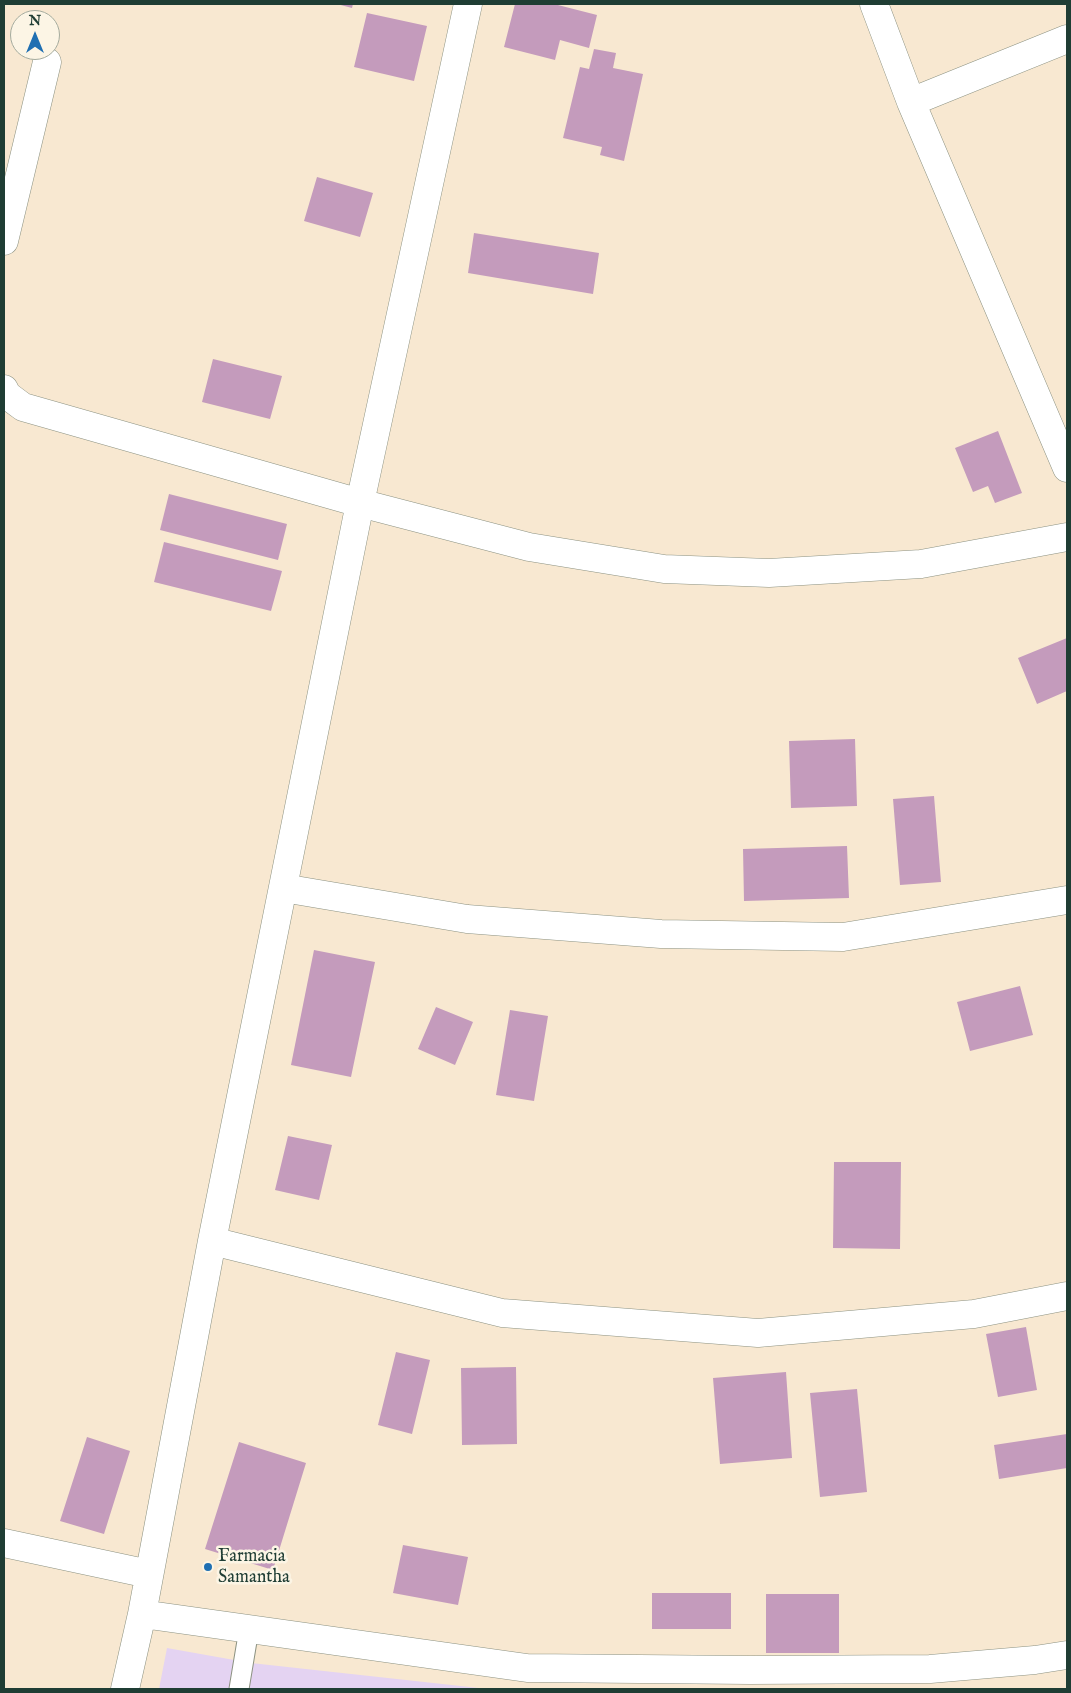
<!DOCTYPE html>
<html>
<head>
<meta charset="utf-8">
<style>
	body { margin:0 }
	#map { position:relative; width:1071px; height:1693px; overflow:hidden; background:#f8e8d1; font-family:"IM FELL English",serif }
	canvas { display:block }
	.frame { position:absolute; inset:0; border:5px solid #1f3d34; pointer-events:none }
	.north { position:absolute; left:10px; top:10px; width:50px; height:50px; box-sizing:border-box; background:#fcf5e5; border:1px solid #a4ab9e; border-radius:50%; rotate:0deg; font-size:14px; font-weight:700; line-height:20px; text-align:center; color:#1f3d34 }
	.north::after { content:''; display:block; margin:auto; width:18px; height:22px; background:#1f6fb2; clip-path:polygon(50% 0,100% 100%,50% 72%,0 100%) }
</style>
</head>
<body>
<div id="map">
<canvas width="1071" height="1693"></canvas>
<div class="frame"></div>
<div class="north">N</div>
</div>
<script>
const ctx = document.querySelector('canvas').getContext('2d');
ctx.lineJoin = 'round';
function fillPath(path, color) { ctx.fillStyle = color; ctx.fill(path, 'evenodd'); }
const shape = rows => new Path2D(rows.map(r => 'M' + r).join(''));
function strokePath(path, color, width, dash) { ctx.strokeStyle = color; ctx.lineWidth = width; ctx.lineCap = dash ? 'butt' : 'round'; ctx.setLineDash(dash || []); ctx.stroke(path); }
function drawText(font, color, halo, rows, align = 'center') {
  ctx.font = font + ' "IM FELL English",serif'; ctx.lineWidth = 5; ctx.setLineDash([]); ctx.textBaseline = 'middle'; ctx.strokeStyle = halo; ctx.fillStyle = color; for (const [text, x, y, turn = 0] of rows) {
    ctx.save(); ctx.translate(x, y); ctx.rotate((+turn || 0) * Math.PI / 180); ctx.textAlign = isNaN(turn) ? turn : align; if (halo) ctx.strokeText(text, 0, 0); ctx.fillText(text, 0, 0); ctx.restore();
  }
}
const built = shape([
	[167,1648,251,1663,488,1689,159,1689]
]);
const building = shape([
	[337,4,353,4,352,8],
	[515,4,554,4,597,15,589,48,560,40,555,60,504,47],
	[367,13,427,26,414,81,354,67],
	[594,49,616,53,613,68,643,74,624,161,600,155,602,147,563,138,580,67,589,69],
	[317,177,373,193,360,237,304,221],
	[474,233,599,253,593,294,468,273],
	[213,359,282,376,270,419,202,402],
	[998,431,1022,493,995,503,988,486,973,492,955,448],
	[169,494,287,524,278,560,160,530],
	[164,542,282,571,271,611,154,582],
	[1067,638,1067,691,1037,704,1018,658],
	[855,739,857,806,791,808,789,741],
	[934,796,941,882,900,885,893,799],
	[847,846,849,898,744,901,743,849],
	[314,950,375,962,351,1077,291,1065],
	[1020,986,1033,1035,970,1051,957,1002],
	[436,1007,473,1022,455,1065,418,1049],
	[510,1010,548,1016,534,1101,496,1095],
	[288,1136,332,1145,319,1200,275,1190],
	[834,1162,901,1162,900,1249,833,1248],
	[1026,1327,1037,1390,998,1397,986,1334],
	[396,1352,430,1360,412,1434,378,1425],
	[516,1367,517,1444,462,1445,461,1368],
	[786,1372,792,1458,720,1464,713,1378],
	[857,1389,867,1492,820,1497,810,1393],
	[1067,1434,1067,1468,999,1479,994,1445],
	[87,1437,130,1451,104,1534,60,1521],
	[239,1442,306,1463,273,1570,205,1549],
	[403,1545,468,1557,458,1605,393,1593],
	[652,1593,731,1593,731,1629,652,1629],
	[766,1594,839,1594,839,1653,766,1653]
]);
const lane = shape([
	[239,1689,249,1629]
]);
const street = shape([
	[874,4,911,102,1067,468],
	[911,102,1067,39],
	[4,241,47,62],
	[4,389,7,395,23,407,360,503,529,547,664,569,769,573,921,564,1067,537],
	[283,888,467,919,661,934,843,937,1067,900],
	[212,1241,502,1313,758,1333,974,1314,1067,1296],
	[4,1543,149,1574],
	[142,1614,527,1668,750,1670,930,1669,1035,1660,1067,1655],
	[125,1689,142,1614,212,1241,360,503,468,4]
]);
const markers = [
	[208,1567,5,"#1f6fb2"]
];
const poiNames = [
	["Farmacia",218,1557],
	["Samantha",218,1578]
];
fillPath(built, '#e4d3f2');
fillPath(building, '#c49bbc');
strokePath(lane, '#8c9282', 21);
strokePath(street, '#8c9282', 29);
strokePath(lane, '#fff', 19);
strokePath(street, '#fff', 28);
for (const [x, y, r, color] of markers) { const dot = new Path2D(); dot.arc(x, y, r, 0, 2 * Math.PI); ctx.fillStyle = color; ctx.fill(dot); strokePath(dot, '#fcf5e5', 2); }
drawText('18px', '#1f3d34', '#fcf5e5', poiNames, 'left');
</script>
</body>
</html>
